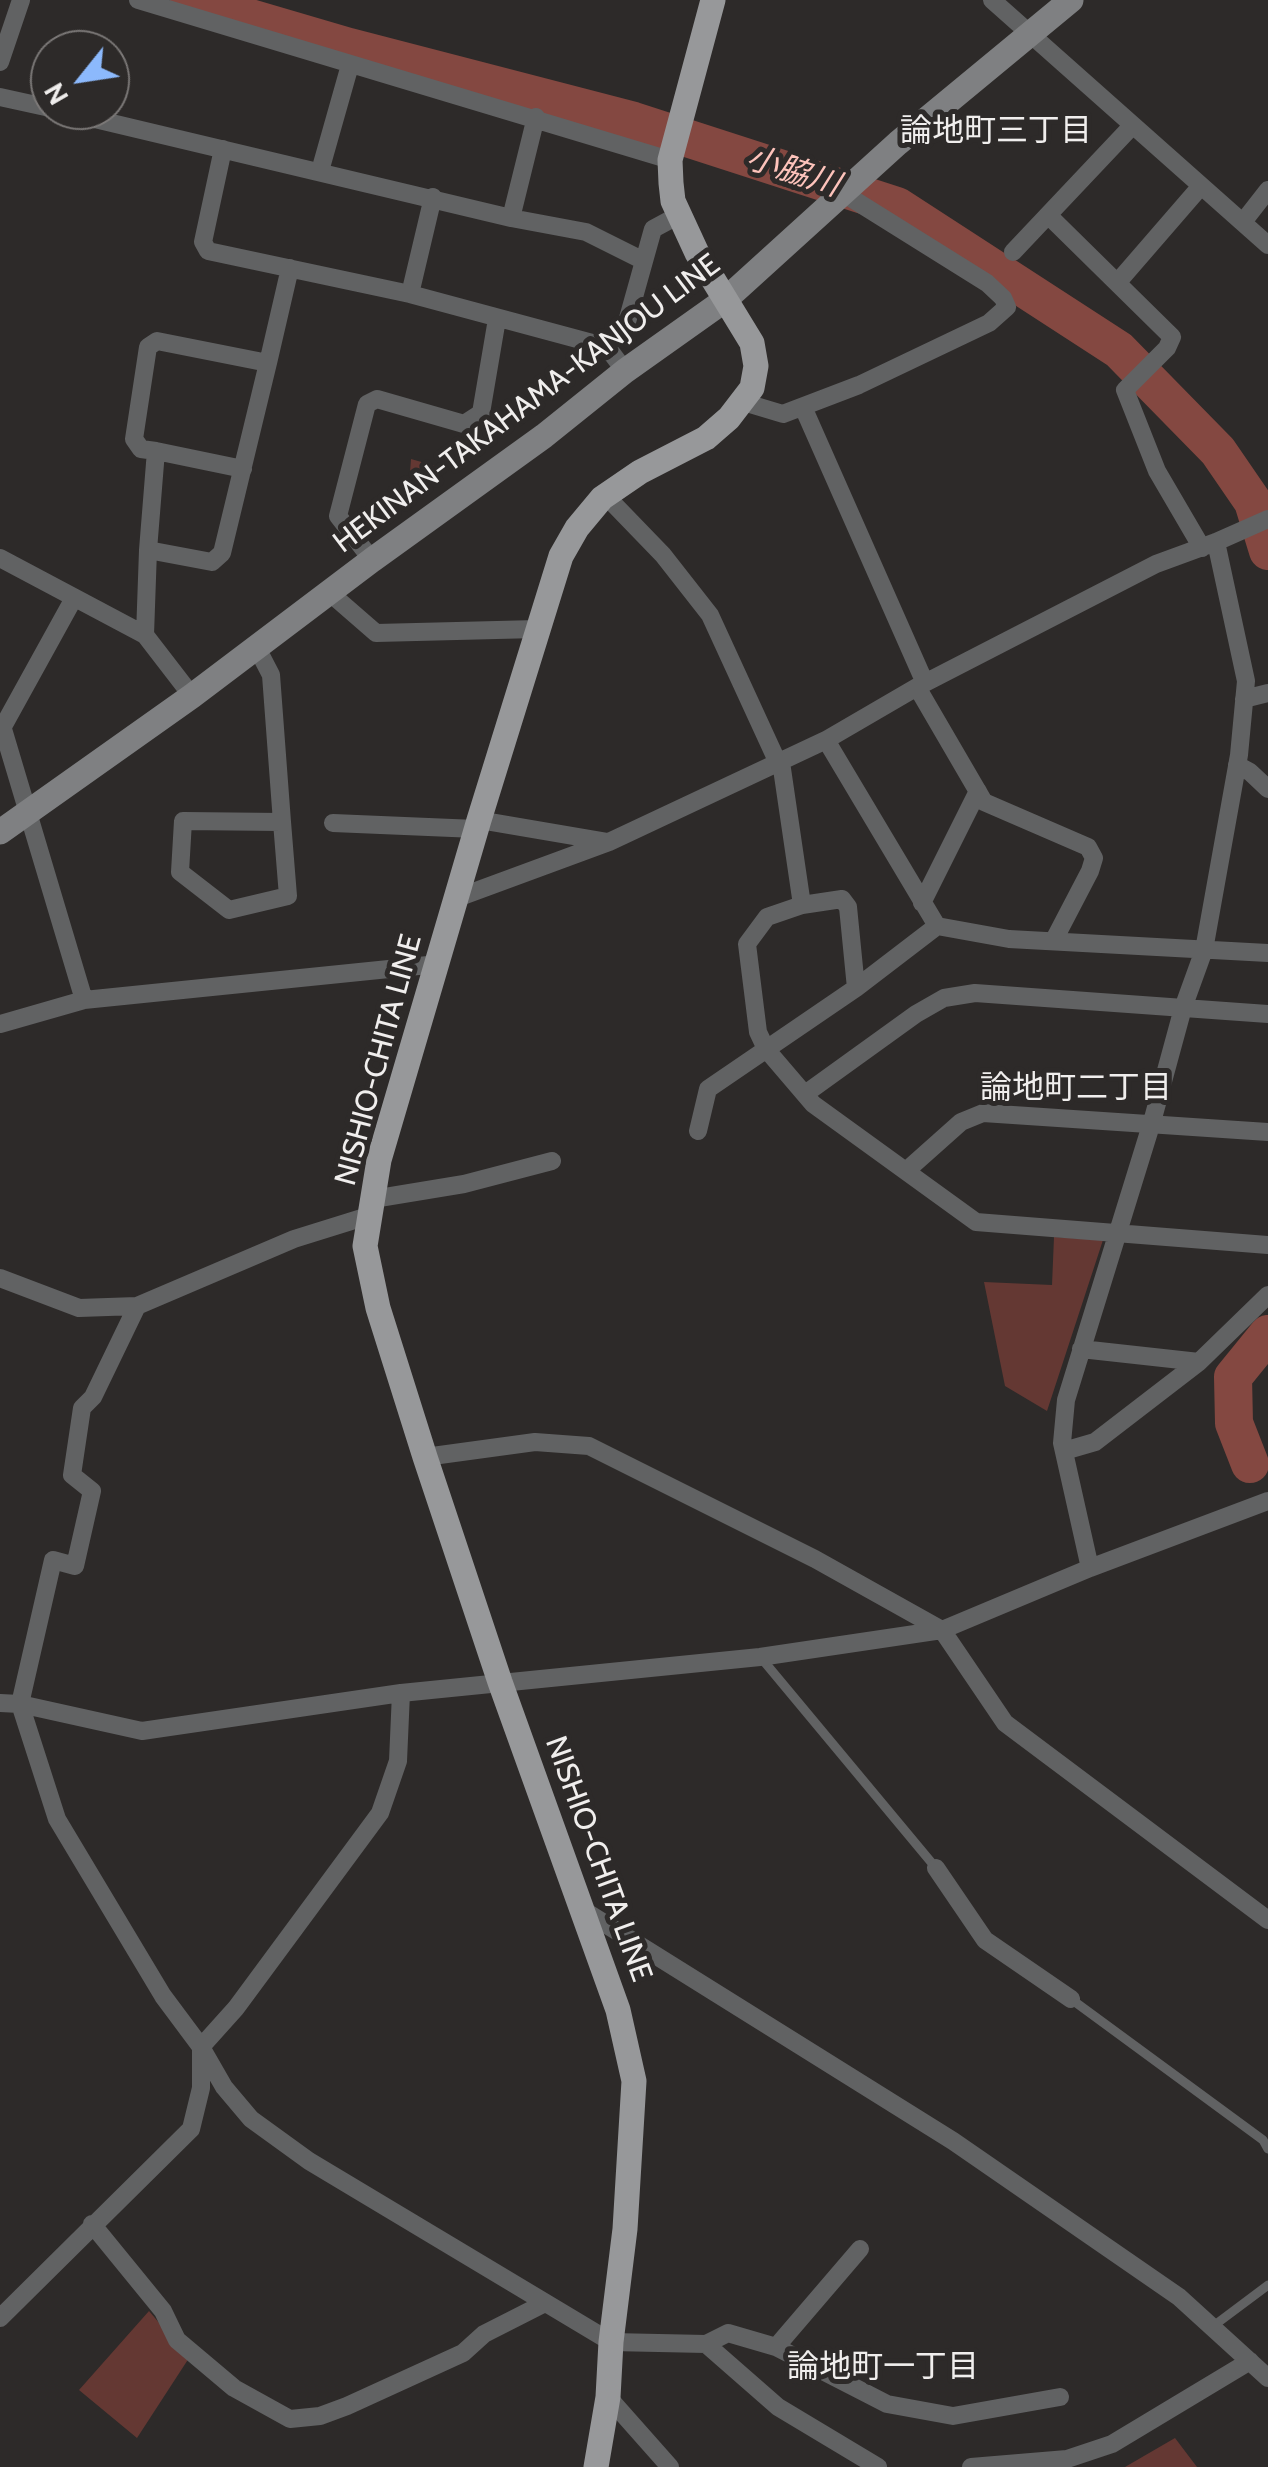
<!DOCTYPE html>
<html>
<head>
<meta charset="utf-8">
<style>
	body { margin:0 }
	#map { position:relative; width:1268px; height:2467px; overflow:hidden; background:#2d2a29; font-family:Cabin,sans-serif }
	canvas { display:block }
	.north { position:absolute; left:30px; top:30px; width:100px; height:100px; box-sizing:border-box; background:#2d2a29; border:2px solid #7b7877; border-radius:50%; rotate:240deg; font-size:28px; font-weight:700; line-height:40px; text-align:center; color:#f0eeed }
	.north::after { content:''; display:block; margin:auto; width:35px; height:45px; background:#8cb9fc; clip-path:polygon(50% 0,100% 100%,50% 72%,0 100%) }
</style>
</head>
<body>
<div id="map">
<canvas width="1268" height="2467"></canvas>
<div class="north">N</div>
</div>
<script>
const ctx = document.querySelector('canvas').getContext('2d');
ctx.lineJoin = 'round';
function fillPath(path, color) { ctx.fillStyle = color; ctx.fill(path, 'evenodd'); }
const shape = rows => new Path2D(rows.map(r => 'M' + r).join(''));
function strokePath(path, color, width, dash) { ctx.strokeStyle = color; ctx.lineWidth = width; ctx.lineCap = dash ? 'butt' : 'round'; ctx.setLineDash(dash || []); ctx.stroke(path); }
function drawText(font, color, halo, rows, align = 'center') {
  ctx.font = font + ' Cabin,"Noto Sans JP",sans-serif'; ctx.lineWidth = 10; ctx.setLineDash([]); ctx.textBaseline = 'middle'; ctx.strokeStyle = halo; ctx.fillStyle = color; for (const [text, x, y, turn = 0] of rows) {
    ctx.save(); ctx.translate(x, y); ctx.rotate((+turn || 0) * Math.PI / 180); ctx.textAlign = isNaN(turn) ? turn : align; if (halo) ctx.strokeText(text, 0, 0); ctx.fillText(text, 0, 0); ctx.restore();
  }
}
const green = shape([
	[411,459,446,469,408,499],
	[1054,1237,1103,1240,1047,1411,1005,1386,984,1282,1052,1285],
	[149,2311,189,2358,137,2438,79,2390],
	[1175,2438,1197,2467,1125,2467]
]);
const river = shape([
	[189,0,349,47,634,121,897,206,1119,350,1218,451,1253,502,1268,551],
	[1250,1464,1234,1423,1233,1377,1268,1334]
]);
const lane = shape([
	[762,1659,936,1868],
	[1071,1999,1263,2140,1268,2149],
	[1212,2327,1268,2285]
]);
const street = shape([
	[138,0,670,160],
	[992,0,1268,245],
	[0,62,21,0],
	[0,97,50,108],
	[57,110,511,218,586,232,644,261],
	[223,149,203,242,208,251,410,294,607,347,625,371],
	[320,171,350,65],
	[1048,215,1172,337,1167,348,1125,390,1157,471,1202,548],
	[511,218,536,117],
	[1243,222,1268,190],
	[1013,252,1132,126],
	[1117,283,1201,186],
	[410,294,433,197],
	[625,329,653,229,679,215],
	[268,363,290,268],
	[743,402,783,414,859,385,989,323,1007,307,1003,298,987,283,843,193],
	[803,407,925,683],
	[156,451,243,469],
	[605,495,663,555,710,615,778,763],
	[0,558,145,635,192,696],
	[372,560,338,516,367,404,377,399,464,424,481,413,497,319],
	[330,593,376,633,537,629],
	[145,635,148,550,156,451,141,449,134,439,148,347,157,341,268,363,222,553,212,562,148,550],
	[257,648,271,675,282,822,288,896,229,910,180,872,183,821,282,822],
	[917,687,984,802,1088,847,1094,858,1090,871,1054,940],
	[1244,699,1268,693],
	[3,729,84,1000],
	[0,732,74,598],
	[826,740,937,926,1009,939,1268,953],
	[781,762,802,905,842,899,848,907,856,988],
	[1237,765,1250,772,1268,789],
	[479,820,608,842],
	[333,823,476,829],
	[457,898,609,842,826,740,917,687,1156,564,1216,542,1268,519],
	[922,903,978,791],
	[802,905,767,917,747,944,758,1032,766,1049,813,1104,976,1222,1268,1245],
	[0,1024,84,1000,438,964],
	[805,1094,916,1014,944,998,975,993,1268,1014],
	[698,1131,708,1089,856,988,937,926],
	[906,1171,961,1122,983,1113,1268,1132],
	[373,1199,464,1184,552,1161],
	[0,1278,79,1308,137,1306,294,1239,371,1215],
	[137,1306,93,1397,82,1408,72,1475,92,1491,75,1566,53,1560,20,1704,57,1819,163,1996,201,2047,224,2087,251,2119,309,2161,611,2342,706,2344,778,2407,878,2467],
	[1081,1349,1199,1362],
	[1064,1451,1095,1442,1199,1362,1268,1295],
	[425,1457,535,1442,589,1446,815,1559,942,1630,1005,1723,1268,1920],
	[1090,1568,1062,1443,1066,1400,1152,1122,1183,1008,1204,950,1239,755,1246,681,1216,542],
	[0,1703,20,1704,142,1731,401,1693,760,1657,942,1630,1090,1568,1268,1501],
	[936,1868,985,1940,1071,1999],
	[583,1910,953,2141,1179,2297,1268,2378],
	[92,2224,163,2311,177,2340,234,2388,290,2419,320,2416,347,2406,463,2353,484,2334,545,2303],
	[0,2318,191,2129,201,2088,201,2047,236,2008,380,1813,398,1761,401,1693],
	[706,2344,728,2333,776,2347,887,2404,953,2416,1060,2397],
	[776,2347,860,2249],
	[608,2397,670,2467],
	[971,2467,1067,2459,1112,2444,1250,2361]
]);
const secondary = shape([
	[0,832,192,696,372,560,544,436,625,371,725,300,898,143,1071,0]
]);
const primary = shape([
	[596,2467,608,2397,611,2342,625,2229,634,2081,618,2010,500,1682,425,1457,378,1308,365,1246,379,1160,479,820,561,556,577,528,602,498,640,472,706,438,729,418,752,388,756,366,752,343,697,253,673,201,671,183,670,160,713,0]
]);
const streetNames = [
	["HEKINAN-TAKAHAMA-KANJOU LINE",527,404,-37],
	["NISHIO-CHITA LINE",379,1060,-75],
	["NISHIO-CHITA LINE",598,1859,70]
];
const neighbourhoodNames = [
	["論地町三丁目",996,132],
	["論地町二丁目",1076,1089],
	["論地町一丁目",883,2368]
];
const waterNames = [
	["小脇川",793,172,18]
];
fillPath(green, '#643833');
strokePath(river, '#844841', 38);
strokePath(lane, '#616263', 9);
strokePath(street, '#616263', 18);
strokePath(secondary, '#7f8082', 25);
strokePath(primary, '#97989a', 25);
drawText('30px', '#f0eeed', '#2d2a29', streetNames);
drawText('32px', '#f0eeed', '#2d2a29', neighbourhoodNames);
drawText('italic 32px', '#fdc3bb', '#2d2a29', waterNames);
</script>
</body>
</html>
